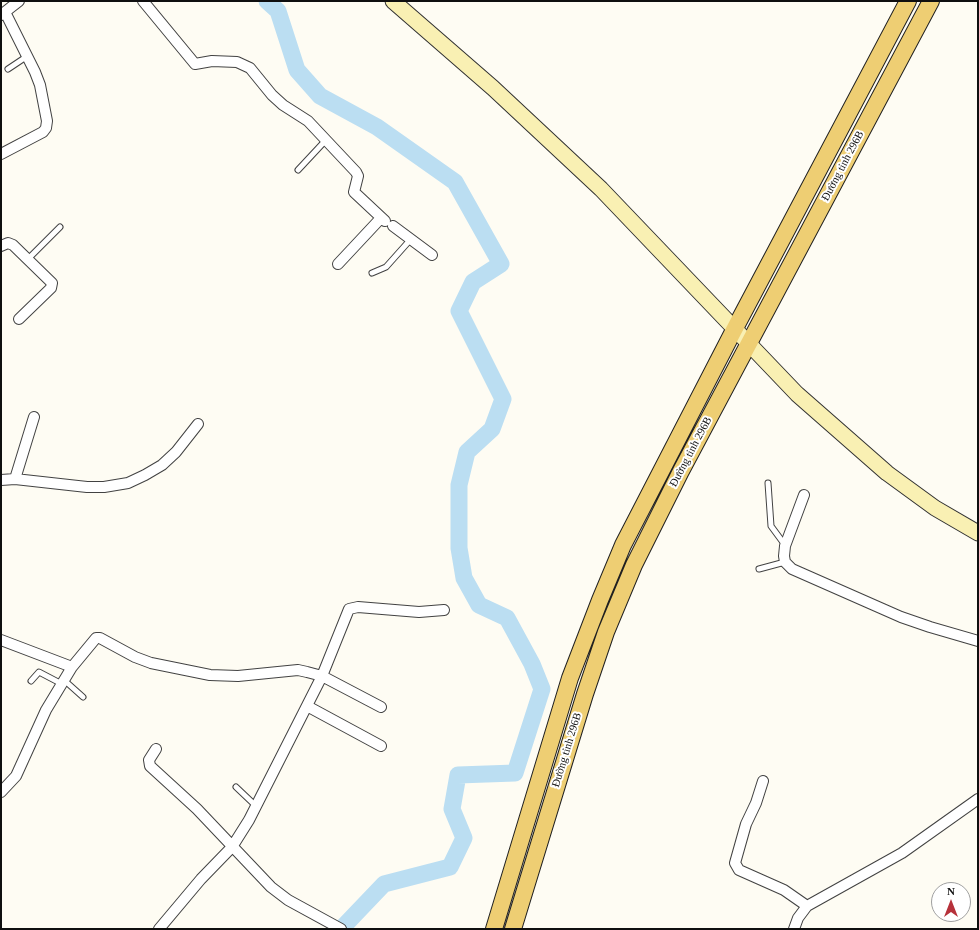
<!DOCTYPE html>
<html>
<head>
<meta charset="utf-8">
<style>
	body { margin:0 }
	#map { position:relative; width:979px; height:930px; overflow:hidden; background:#fefcf3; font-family:Georgia,serif }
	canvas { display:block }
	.frame { position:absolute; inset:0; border:2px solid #0f0f0f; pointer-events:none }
	.north { position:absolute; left:931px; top:882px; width:40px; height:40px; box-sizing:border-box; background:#fff; border:1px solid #9f9f9f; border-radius:50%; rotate:0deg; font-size:11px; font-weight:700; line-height:16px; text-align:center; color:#0f0f0f }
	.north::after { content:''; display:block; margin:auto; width:14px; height:18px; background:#b6313a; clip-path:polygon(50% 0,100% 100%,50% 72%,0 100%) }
</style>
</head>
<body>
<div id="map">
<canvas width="979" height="930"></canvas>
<div class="frame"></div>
<div class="north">N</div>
</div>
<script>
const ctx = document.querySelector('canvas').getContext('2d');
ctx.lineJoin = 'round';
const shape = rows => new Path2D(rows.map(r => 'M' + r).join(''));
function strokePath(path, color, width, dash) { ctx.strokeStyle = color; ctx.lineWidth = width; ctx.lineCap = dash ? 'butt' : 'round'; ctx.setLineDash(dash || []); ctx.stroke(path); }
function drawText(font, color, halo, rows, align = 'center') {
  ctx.font = font + ' Georgia,serif'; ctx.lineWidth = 4; ctx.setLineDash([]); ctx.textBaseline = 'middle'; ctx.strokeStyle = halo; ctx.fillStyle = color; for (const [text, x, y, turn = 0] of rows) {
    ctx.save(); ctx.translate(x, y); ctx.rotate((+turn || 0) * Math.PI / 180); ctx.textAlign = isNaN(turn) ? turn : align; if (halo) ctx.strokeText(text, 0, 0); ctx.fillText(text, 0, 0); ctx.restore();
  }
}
const river = shape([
	[267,1,278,11,297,70,320,96,377,127,455,182,501,264,473,282,459,311,503,399,492,429,467,452,459,485,459,548,464,578,479,605,507,618,532,664,542,689,515,773,458,775,452,809,464,838,450,867,384,884,341,929]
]);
const lane = shape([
	[8,69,26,57],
	[298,170,326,140],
	[28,259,60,227],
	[372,273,386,267,411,239],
	[768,483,771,526,785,545],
	[759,569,785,562],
	[64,680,83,697],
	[31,681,39,672,62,684],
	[236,787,256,806]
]);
const street = shape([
	[143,1,195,64,212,61,237,62,250,68,272,95,283,105,308,121,356,172,358,176,354,192,385,221],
	[1,15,19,1],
	[1,154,43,132,46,128,47,121,40,85,35,72,5,12],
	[393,226,432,255],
	[1,246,8,243,13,245,52,283,51,288,19,319],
	[338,264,381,218],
	[15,479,34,417],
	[1,480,15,479,87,487,104,487,128,483,145,475,162,465,176,452,198,424],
	[804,495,785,546,784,556,785,562,792,569,901,617,930,627,978,641],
	[1,640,72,667],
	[307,706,381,746],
	[156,749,149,760,150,766,197,809,271,887,288,900,341,929],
	[763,781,756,803,746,824,735,863,739,870,784,890,807,906],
	[1,792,16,776,46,710,72,667,96,638,100,638,135,657,151,663,210,675,238,676,298,670,307,672,322,676,381,707],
	[159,929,201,879,232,847,249,820,322,676,349,609,358,607,419,612,444,610],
	[794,929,798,918,807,906,902,853,978,799]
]);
const secondary = shape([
	[393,1,493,88,601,189,797,394,887,473,935,508,978,533]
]);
const primary = shape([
	[494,929,570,678,600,600,623,545,734,330,908,1],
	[513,929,585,694,606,632,634,565,681,471,931,1]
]);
const streetNames = [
	["Đường tỉnh 296B",843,166,-62],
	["Đường tỉnh 296B",691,452,-62],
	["Đường tỉnh 296B",567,750,-73]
];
strokePath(river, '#bbdef2', 17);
strokePath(lane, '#424242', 7);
strokePath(street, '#424242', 12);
strokePath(secondary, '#313131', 17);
strokePath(primary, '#202020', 18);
strokePath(lane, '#fff', 5);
strokePath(street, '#fff', 10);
strokePath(secondary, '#f9f0b3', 15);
strokePath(primary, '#eece73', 16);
drawText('11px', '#0f0f0f', '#fff', streetNames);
</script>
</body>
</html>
